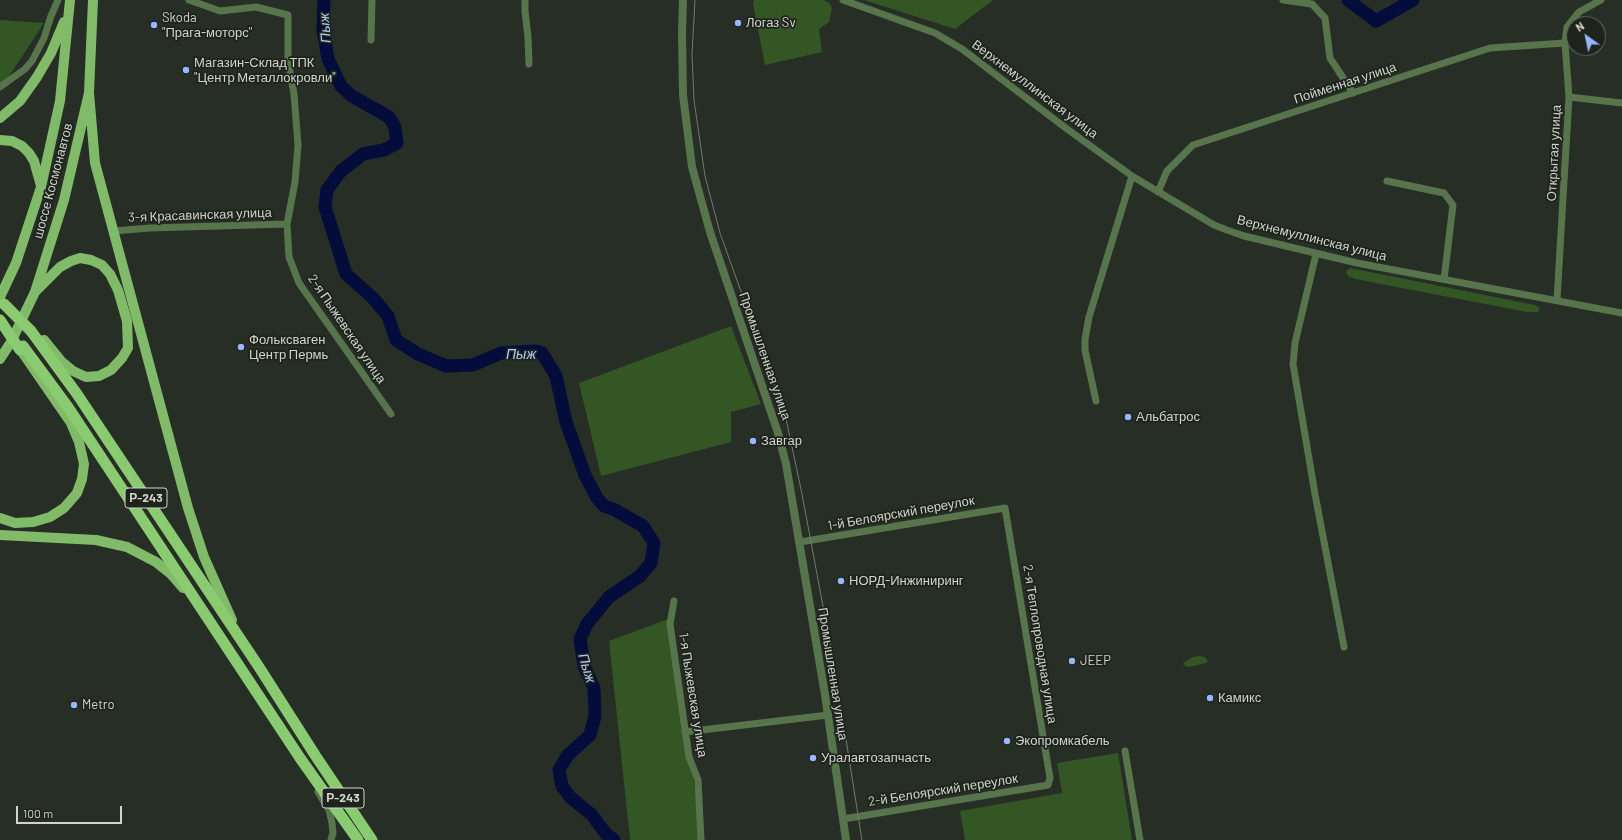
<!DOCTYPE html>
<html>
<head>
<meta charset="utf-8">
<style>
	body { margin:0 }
	#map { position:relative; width:1622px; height:840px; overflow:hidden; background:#272e25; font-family:Barlow,sans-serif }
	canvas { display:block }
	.north { position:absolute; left:1566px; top:16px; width:40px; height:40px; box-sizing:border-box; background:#1e241b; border:1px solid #656a63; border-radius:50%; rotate:327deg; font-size:11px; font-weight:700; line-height:16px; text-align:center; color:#d0d4ce }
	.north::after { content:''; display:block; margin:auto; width:14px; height:18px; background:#97b6fd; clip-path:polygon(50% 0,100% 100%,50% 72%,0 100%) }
	.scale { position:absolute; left:16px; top:806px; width:106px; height:18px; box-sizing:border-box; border:2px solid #d0d4ce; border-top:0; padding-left:5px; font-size:12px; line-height:14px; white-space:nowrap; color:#d0d4ce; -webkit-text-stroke:3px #1e241b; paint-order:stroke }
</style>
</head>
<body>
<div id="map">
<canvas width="1622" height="840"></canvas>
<div class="north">N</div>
<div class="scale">100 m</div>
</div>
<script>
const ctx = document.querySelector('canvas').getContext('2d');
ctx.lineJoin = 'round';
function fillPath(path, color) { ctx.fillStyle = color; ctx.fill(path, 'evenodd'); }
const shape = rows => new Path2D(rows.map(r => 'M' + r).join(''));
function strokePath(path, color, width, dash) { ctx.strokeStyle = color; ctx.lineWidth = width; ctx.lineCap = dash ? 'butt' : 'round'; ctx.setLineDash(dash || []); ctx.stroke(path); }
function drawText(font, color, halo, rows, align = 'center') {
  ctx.font = font + ' Barlow,sans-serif'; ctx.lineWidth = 3.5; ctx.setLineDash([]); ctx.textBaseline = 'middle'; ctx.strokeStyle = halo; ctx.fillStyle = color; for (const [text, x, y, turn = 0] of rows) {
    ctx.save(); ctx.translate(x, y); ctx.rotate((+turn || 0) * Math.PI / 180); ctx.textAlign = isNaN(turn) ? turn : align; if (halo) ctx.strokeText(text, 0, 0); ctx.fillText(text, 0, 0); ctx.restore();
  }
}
const green = shape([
	[754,0,823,0,829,3,832,8,829,22,819,29,822,52,765,65,753,4],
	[864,0,993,0,955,29],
	[0,20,44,23,8,78,0,83],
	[1350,268,1535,305,1540,308,1538,312,1527,312,1355,279,1348,276,1346,272],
	[731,326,761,404,731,412,731,442,601,476,579,383],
	[671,618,702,840,630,840,609,641],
	[1200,656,1205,657,1208,661,1206,663,1194,666,1188,667,1183,665,1184,662,1193,657],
	[1118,753,1132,840,965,840,960,811,1062,793,1057,763]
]);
const river = shape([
	[324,0,323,30,328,59,341,86,352,96,389,117,395,127,397,143,384,150,363,154,341,171,327,190,325,207,346,274,373,298,388,316,396,340,418,354,446,366,473,365,501,353,536,351,542,353,556,376,566,422,585,475,597,498,604,506,615,510,643,526,654,543,651,563,640,576,609,597,587,624,580,639,584,666,594,688,595,716,590,735,567,756,559,770,562,786,570,797,592,815,606,834,614,840],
	[1348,0,1376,21,1413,0]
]);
const minor = shape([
	[189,0,220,11,256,7,288,15,288,62,294,94,298,145,295,182,287,224,289,257,299,283,391,414],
	[525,0,525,11,528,37,529,64],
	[843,0,935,33,962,49,1067,129,1132,176,1214,225,1227,230,1244,236,1357,263,1622,313],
	[1283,0,1312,4,1325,18,1330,58,1353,93],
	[371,40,372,0],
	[0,87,25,69,32,61,44,38,51,16,58,0],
	[1569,97,1622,103],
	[1387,181,1444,193,1453,205,1444,279],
	[1158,192,1167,171,1193,145,1490,48,1565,43],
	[114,231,150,228,287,224],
	[1316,254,1295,343,1293,364,1315,494,1344,647],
	[1557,300,1569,97,1565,43,1567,27,1579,12,1601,0],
	[1096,401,1085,350,1085,339,1089,317,1132,176],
	[800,542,1005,508,1050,778,1048,785,843,819],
	[674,601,670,624,689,757,698,780,701,840],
	[685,732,828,715],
	[1125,751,1140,840],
	[318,792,329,810,332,823,333,833,331,840]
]);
const tertiary = shape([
	[683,0,682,33,683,95,692,167,710,232,778,433,786,464,825,695,846,840]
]);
const primary = shape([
	[89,93,95,163,188,508,204,557,232,620],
	[0,118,20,101,37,77,51,53,64,22],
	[0,140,12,141,22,146,29,153,34,161,41,186],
	[36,291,60,267,71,261,80,258,91,260,102,265,110,274,118,290,127,321,128,348,122,358,111,370,99,376,86,377,73,371,61,361,44,340],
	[0,297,16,263,41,187,60,101,70,0],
	[0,359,11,342,35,292,64,200,89,93,93,0],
	[0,518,15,523,33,522,50,517,64,508,77,493,82,479,84,464,79,442,71,423,22,352],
	[0,535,96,540,127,547,156,562,171,574,183,588]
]);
const trunk = shape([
	[31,331,77,394,259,667,315,755,372,840],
	[23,346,68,407,300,758,358,840]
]);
const tram = shape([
	[695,0,692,54,694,100,705,176,720,233,785,414,802,494,835,670,862,840]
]);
const trunkBridge = shape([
	[4,304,31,331],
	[0,320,20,350]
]);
const markers = [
	[738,23,4,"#97b6fd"],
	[154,25,4,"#97b6fd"],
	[186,70,4,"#97b6fd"],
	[241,347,4,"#97b6fd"],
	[1128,417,4,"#97b6fd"],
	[753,441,4,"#97b6fd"],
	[841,581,4,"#97b6fd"],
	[1072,661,4,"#97b6fd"],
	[1210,698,4,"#97b6fd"],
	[74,705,4,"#97b6fd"],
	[1007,741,4,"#97b6fd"],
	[813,758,4,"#97b6fd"]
];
const shields = [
	[146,498,42],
	[343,798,42]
];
const shieldNames = [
	["Р-243",146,498],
	["Р-243",343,798]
];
const poiNames = [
	["Skoda",162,18],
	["\"Прага-моторс\"",162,33],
	["Логаз Sv",746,23],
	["Магазин-Склад ТПК",194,63],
	["\"Центр Металлокровли\"",194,78],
	["Фольксваген",249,340],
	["Центр Пермь",249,355],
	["Альбатрос",1136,417],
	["Завгар",761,441],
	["НОРД-Инжиниринг",849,581],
	["JEEP",1080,661],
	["Камикс",1218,698],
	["Metro",82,705],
	["Экопромкабель",1015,741],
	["Уралавтозапчасть",821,758]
];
const streetNames = [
	["Пойменная улица",1345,83,-18],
	["Верхнемуллинская улица",1035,89,37],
	["Открытая улица",1554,153,-87],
	["шоссе Космонавтов",53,181,-75],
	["3-я Красавинская улица",200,215,-2],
	["Верхнемуллинская улица",1312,238,14],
	["2-я Пыжевская улица",347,329,56],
	["Промышленная улица",765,356,71],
	["1-й Белоярский переулок",901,513,-10],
	["2-я Теплопроводная улица",1040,644,81],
	["Промышленная улица",833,674,81],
	["1-я Пыжевская улица",693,695,81],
	["2-й Белоярский переулок",943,790,-9]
];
const waterNames = [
	["Пыж",325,28,-94],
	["Пыж",521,354],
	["Пыж",587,668,73]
];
fillPath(green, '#335624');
strokePath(river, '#030c3a', 13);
strokePath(minor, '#58744d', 7);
strokePath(tertiary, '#58744d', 8);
strokePath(primary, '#81bb6a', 10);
strokePath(trunk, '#8aca70', 11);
strokePath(tram, '#747972', 1);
strokePath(trunkBridge, '#8aca70', 11);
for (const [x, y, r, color] of markers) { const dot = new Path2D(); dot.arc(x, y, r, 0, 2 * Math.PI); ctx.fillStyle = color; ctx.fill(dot); strokePath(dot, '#1e241b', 1.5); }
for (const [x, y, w] of shields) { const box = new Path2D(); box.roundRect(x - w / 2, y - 10, w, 20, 3); ctx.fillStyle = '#1e241b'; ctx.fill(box); strokePath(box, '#d0d4ce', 1); }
drawText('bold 12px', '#d0d4ce', null, shieldNames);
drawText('13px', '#d0d4ce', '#1e241b', poiNames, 'left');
drawText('13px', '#d0d4ce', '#1e241b', streetNames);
drawText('italic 14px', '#b5cbfa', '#1e241b', waterNames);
</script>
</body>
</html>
